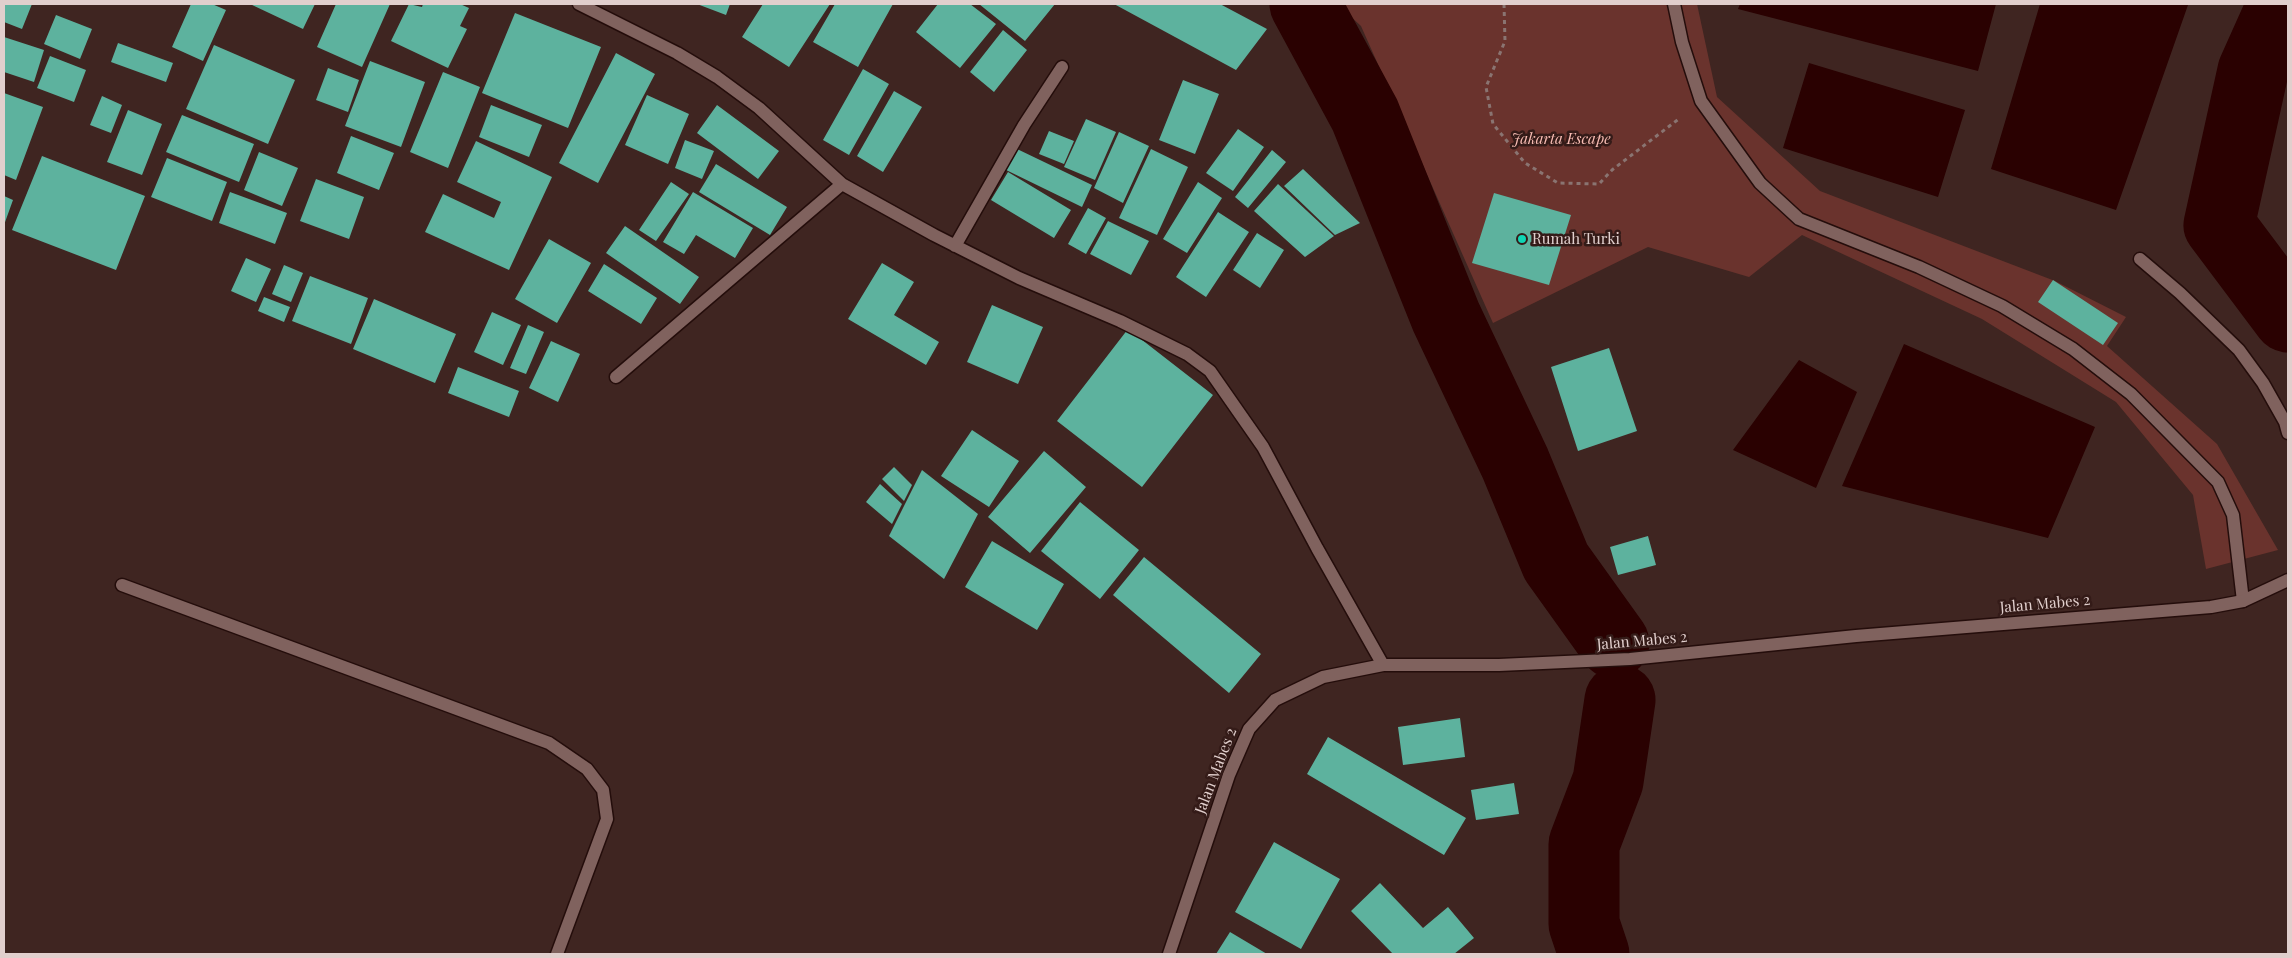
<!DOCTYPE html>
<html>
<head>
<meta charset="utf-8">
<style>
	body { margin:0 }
	#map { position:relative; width:2292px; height:958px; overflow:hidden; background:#3f2521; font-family:"Playfair Display",serif }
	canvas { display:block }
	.frame { position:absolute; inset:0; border:5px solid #e1cfcd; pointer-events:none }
</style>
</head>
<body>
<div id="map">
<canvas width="2292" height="958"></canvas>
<div class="frame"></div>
</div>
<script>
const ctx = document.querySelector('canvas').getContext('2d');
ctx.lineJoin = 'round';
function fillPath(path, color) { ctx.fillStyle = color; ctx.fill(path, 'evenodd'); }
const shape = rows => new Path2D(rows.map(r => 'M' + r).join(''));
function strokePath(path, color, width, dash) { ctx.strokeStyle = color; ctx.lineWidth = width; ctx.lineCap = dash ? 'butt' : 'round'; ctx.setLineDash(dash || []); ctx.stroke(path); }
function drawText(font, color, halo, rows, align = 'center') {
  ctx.font = font + ' "Playfair Display",serif'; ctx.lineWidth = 5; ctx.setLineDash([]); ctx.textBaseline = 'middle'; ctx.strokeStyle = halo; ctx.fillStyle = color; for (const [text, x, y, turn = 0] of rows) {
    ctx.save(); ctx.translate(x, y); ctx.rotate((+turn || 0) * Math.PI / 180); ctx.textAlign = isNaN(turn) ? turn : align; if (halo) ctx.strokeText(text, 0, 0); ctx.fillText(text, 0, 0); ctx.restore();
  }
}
const green = shape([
	[1337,4,1697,4,1717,97,1820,191,2055,281,2126,317,2107,346,2217,444,2278,550,2206,569,2193,495,2116,402,1982,319,1802,235,1749,277,1648,247,1493,323,1361,26]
]);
const water = shape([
	[1740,4,1996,4,1978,71,1738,9],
	[2040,4,2188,5,2116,210,1991,169],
	[1809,63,1965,110,1938,197,1783,148],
	[1904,344,2095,427,2048,538,1842,486],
	[1799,360,1857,392,1816,488,1733,450]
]);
const river = shape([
	[1305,4,1365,115,1446,317,1515,463,1556,562,1614,643],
	[2283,4,2253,71,2219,225,2288,317],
	[1594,954,1584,924,1584,844,1608,781,1620,700]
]);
const building = shape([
	[4,4,32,4,22,29,4,22],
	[191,4,212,4,226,10,203,61,172,47],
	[250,4,315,4,303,29],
	[336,4,390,4,362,67,317,47],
	[409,4,422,7,423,4,460,4,469,8,460,26,467,29,448,68,391,41],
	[697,4,730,4,726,15],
	[763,4,830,4,789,67,742,37],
	[835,4,893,4,858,67,813,42],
	[938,4,970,4,996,24,960,68,916,32],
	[979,4,1055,4,1025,41],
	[1114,4,1220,4,1267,29,1236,70],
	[515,13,601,47,568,128,482,93],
	[56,15,92,29,80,59,44,44],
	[1003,30,1027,50,994,92,970,72],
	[4,37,44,50,34,82,4,72],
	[118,43,173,63,166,82,111,62],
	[214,45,295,80,268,144,186,109],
	[616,53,655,74,598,183,559,163],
	[50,56,86,70,74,102,37,88],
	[370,61,425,82,401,147,345,126],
	[328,68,359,80,348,112,316,100],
	[863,69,889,84,849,155,823,140],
	[443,72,480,87,448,168,410,152],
	[1183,80,1219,94,1195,154,1159,140],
	[894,91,922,107,883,172,857,156],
	[4,93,43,107,16,180,4,175],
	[647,95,689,114,668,164,625,145],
	[102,96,122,105,111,133,90,125],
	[491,105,542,125,529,157,479,137],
	[717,105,779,151,758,179,697,133],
	[128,110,162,124,142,175,107,162],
	[182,115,254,144,239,182,166,152],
	[1086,119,1116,132,1095,180,1064,167],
	[1238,129,1264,147,1233,191,1206,173],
	[1049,131,1074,141,1064,164,1039,154],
	[1119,132,1149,146,1123,203,1094,188],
	[351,136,394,153,379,190,337,173],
	[685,140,714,151,702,179,675,168],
	[476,141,552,177,509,270,425,232,443,194,494,218,501,202,457,182],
	[1015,148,1092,185,1082,207,1004,169],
	[1151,149,1188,167,1157,235,1119,218],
	[1272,150,1286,162,1248,208,1235,197],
	[259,152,298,168,282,206,244,190],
	[42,156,145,196,116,270,12,230],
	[167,158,227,182,212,221,151,197],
	[716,164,787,207,770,235,699,192],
	[1303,169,1360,223,1335,235,1284,186],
	[1008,172,1071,210,1054,238,991,200],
	[316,179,364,197,349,239,300,221],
	[671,182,689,194,656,241,639,230],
	[1198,182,1222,198,1187,253,1163,239],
	[1278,184,1334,236,1305,257,1254,211],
	[230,192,287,213,275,244,219,223],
	[693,192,753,228,735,258,696,235,684,254,663,242],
	[1494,193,1571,215,1549,285,1472,263],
	[4,196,13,200,4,225],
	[1088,208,1106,218,1086,254,1068,244],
	[1218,212,1249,232,1206,297,1176,277],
	[1108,221,1149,241,1131,275,1090,254],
	[625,226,699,277,680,304,606,253],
	[1257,233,1284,250,1260,288,1233,270],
	[549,239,591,263,557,323,515,299],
	[246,258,271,269,256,302,231,291],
	[882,263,914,282,894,315,939,342,926,365,848,319],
	[604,264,657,298,641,324,588,291],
	[284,265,303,273,291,302,272,294],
	[310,276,368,298,351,344,292,321],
	[2053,280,2118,323,2103,345,2038,302],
	[264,297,290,307,284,322,258,311],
	[374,299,456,334,435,383,353,349],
	[992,305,1043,327,1018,384,967,362],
	[492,312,521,325,503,365,474,352],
	[528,325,544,332,526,374,510,368],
	[1128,329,1213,395,1142,487,1057,421],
	[551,341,580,354,558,402,529,388],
	[1609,348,1637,431,1578,451,1551,367],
	[458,367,519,391,509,417,448,393],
	[972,430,1019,461,989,507,941,476],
	[1044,451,1086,487,1030,553,988,517],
	[894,467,912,485,904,501,882,479],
	[922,470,978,514,944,579,889,536],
	[880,484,902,504,892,524,866,502],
	[1080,502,1139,550,1100,599,1041,551],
	[1648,536,1656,565,1618,575,1610,547],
	[992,541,1064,584,1037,630,965,587],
	[1144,557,1261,654,1229,693,1113,595],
	[1460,718,1465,757,1403,765,1398,727],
	[1328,737,1466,818,1444,855,1307,774],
	[1514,783,1519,814,1476,820,1471,790],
	[1274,842,1340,879,1301,949,1235,912],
	[1380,883,1423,928,1448,907,1474,938,1454,954,1393,954,1351,911],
	[1230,932,1267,954,1216,954]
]);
const path = shape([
	[1504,4,1505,41,1486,87,1493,124,1525,163,1558,183,1599,184,1612,170,1680,118]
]);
const service = shape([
	[1674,4,1682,42,1701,101,1760,183,1799,219,1919,267,2002,306,2073,349,2131,394,2218,482,2233,515,2243,601],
	[2140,259,2180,293,2239,350,2263,383,2285,422,2288,433],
	[122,585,549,743,587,769,603,790,607,819,557,954]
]);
const minor = shape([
	[579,4,677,53,717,77,759,108,842,184,934,235,1019,278,1120,321,1187,354,1210,371,1263,447,1317,548,1383,665],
	[955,246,1024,125,1062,67],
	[616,377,842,184],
	[1169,954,1229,775,1249,729,1275,700,1323,677,1383,665,1499,665,1630,659,1856,636,2211,607,2243,601,2288,580]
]);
const markers = [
	[1522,239,5,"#10d5b4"]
];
const parkNames = [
	["Jakarta Escape",1561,139]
];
const poiNames = [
	["Rumah Turki",1532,239]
];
const streetNames = [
	["Jalan Mabes 2",2045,604,-5],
	["Jalan Mabes 2",1642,641,-5],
	["Jalan Mabes 2",1216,771,-69]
];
fillPath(green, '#6a332d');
fillPath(water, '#2a0101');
strokePath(river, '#2a0101', 71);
fillPath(building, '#5db29e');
strokePath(service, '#240d0b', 15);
strokePath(minor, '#240d0b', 15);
strokePath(path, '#8a7471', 3, [4, 4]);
strokePath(service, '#80625e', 12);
strokePath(minor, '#80625e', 12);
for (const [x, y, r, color] of markers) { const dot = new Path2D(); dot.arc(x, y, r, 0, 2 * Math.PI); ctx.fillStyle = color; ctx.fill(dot); strokePath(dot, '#341b18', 2); }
drawText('italic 15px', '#f9bdb4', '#341b18', parkNames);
drawText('15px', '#e1cfcd', '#341b18', poiNames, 'left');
drawText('15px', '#e1cfcd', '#341b18', streetNames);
</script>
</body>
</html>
